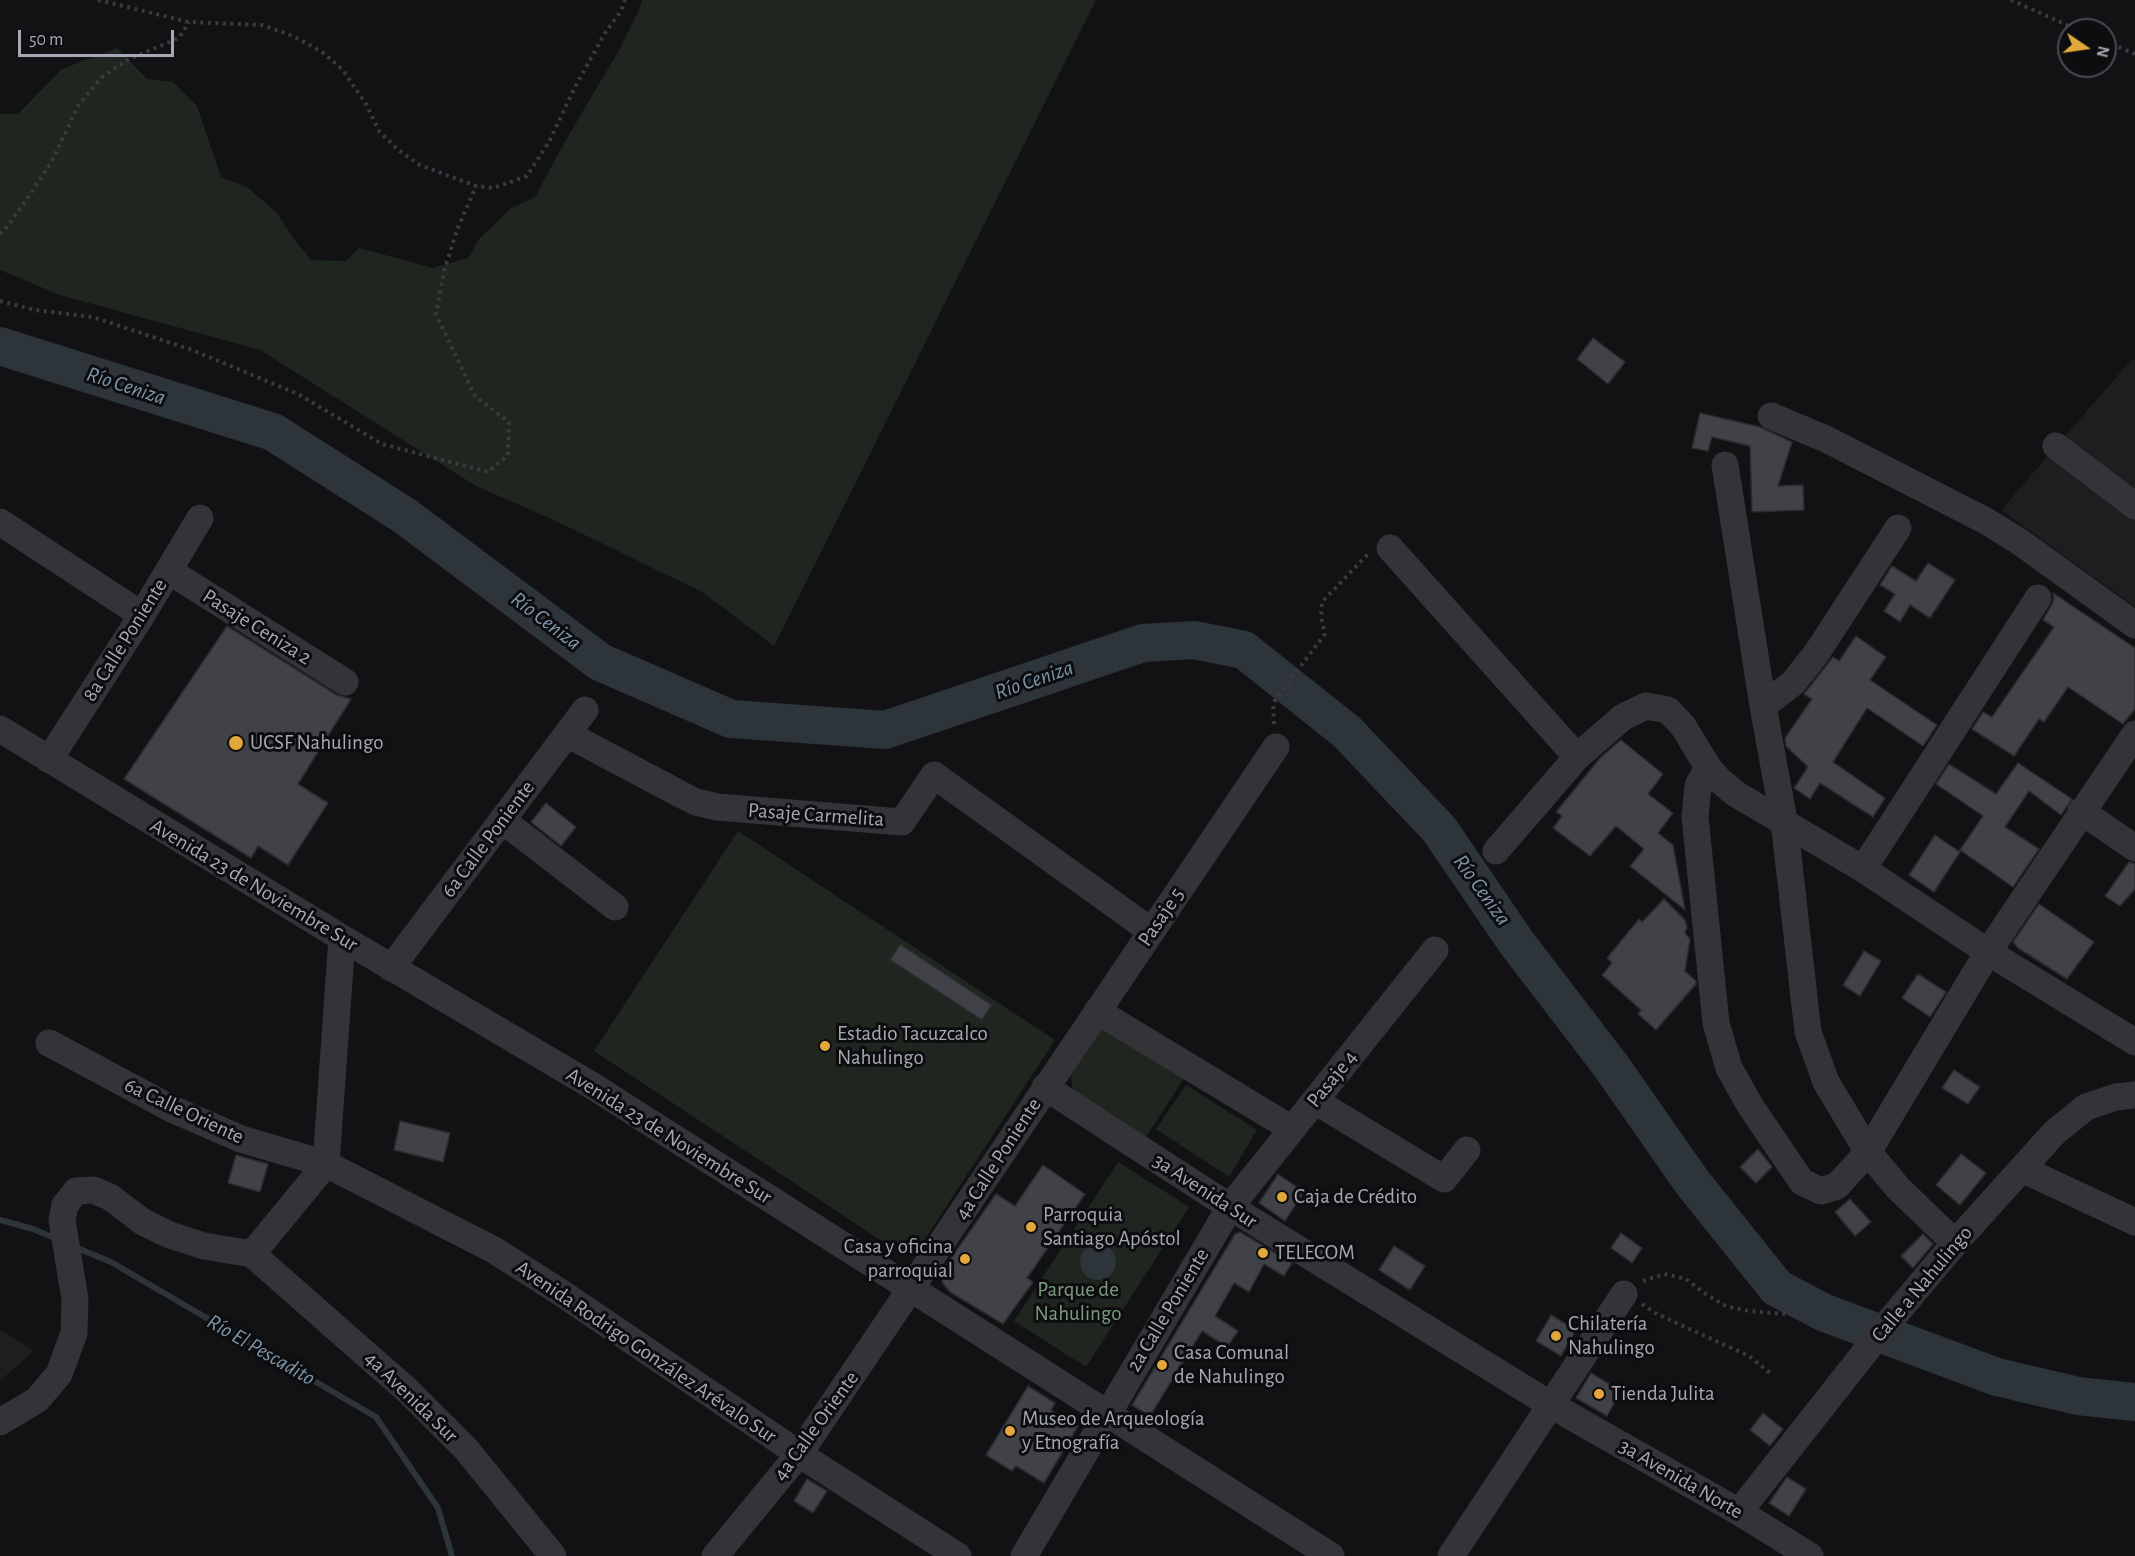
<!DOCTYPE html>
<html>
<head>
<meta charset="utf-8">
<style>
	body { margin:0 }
	#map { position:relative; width:2135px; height:1556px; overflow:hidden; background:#121214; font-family:"Alegreya Sans",sans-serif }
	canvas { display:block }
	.north { position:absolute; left:2057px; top:18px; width:60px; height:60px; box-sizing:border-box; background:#0d0d0f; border:2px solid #4a4b51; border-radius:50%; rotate:103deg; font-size:16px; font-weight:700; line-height:24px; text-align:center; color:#a5a9b3 }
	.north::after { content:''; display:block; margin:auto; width:21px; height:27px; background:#e2a83c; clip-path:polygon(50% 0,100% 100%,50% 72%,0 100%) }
	.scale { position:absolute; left:18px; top:30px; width:156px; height:27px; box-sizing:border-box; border:3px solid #a5a9b3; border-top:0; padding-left:8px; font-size:18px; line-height:21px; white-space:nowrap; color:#a5a9b3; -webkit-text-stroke:4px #0d0d0f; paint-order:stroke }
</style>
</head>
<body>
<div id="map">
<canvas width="2135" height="1556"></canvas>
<div class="north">N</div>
<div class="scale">50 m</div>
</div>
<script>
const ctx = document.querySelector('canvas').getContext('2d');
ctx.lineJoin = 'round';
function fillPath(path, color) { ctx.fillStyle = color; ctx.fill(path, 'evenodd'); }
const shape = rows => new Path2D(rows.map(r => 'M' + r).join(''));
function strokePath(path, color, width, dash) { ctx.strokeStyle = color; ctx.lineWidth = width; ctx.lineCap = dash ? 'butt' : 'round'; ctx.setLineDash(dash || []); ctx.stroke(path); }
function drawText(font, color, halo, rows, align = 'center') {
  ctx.font = font + ' "Alegreya Sans",sans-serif'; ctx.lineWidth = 6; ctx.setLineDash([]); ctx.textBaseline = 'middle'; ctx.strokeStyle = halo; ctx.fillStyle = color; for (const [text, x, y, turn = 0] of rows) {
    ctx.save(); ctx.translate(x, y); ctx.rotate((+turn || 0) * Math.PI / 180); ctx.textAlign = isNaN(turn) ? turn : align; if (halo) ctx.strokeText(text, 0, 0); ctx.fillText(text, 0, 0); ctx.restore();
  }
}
const built = shape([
	[2132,359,2135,360,2135,607,2001,510],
	[0,1329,34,1351,0,1381]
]);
const green = shape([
	[642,0,1096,0,774,646,702,592,556,521,476,486,260,350,60,295,0,270,0,114,18,114,62,69,117,48,147,79,173,82,197,106,221,177,247,187,276,212,294,239,311,260,346,261,359,248,433,268,468,258,480,238,510,209,535,197,567,138,618,52,639,10],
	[738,831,1055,1040,923,1242,894,1249,594,1051],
	[1103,1020,1188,1072,1144,1140,1073,1091,1071,1076],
	[1186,1085,1257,1130,1229,1177,1156,1129],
	[1118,1162,1189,1207,1086,1367,1014,1321]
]);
const water = shape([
	'1080 1262a18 18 0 1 1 36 0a18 18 0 1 1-36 0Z'
]);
const stream = shape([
	[0,1220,33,1229,57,1239],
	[75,1247,111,1262,376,1417,438,1508,452,1556]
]);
const river = shape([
	[0,346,273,432,405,516,600,662,731,719,885,730,1143,643,1194,640,1244,650,1347,732,1439,829,1516,942,1611,1066,1692,1182,1777,1288,1825,1313,1997,1377,2078,1396,2135,1402]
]);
const building = shape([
	[1593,338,1625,362,1608,384,1577,359,1593,338],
	[1700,413,1760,427,1792,442,1778,486,1803,485,1804,510,1752,512,1750,446,1712,437,1708,451,1692,448,1700,413],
	[1928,563,1955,580,1930,618,1910,605,1900,622,1884,611,1895,594,1880,585,1892,566,1916,581,1928,563],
	[2053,593,2135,648,2135,709,2123,724,2068,687,2044,722,2039,719,2014,756,1972,729,1983,712,1992,717,2054,627,2043,620,2051,606,2054,599,2053,593],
	[227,626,337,695,351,699,298,784,328,803,288,865,258,846,251,858,124,779,227,626],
	[1856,636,1886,657,1870,680,1937,725,1923,746,1867,708,1833,762,1885,798,1873,817,1820,783,1810,799,1794,788,1808,767,1786,746,1785,738,1812,699,1804,694,1833,657,1839,661,1856,636],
	[1621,740,1663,774,1648,794,1673,813,1658,833,1673,845,1685,910,1630,866,1644,849,1616,826,1590,856,1553,828,1562,816,1556,812,1601,757,1621,740],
	[2018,763,2072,799,2061,815,2029,791,2005,827,2039,849,2013,887,1960,850,1983,816,1936,784,1949,764,1996,794,2018,763],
	[546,803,576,827,561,846,531,822,546,803],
	[1935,835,1960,852,1934,892,1909,875,1935,835],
	[2129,862,2135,864,2135,889,2120,906,2105,896,2129,862],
	[1664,899,1685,920,1687,927,1685,933,1690,939,1685,971,1696,981,1696,984,1656,1030,1638,1014,1641,1010,1602,975,1612,963,1607,958,1639,919,1642,922,1664,899],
	[2039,904,2094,942,2067,979,2018,948,2013,942,2039,904],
	[900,944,992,1005,982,1020,890,960,900,944],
	[1864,951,1881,961,1860,996,1843,985,1864,951],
	[1918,974,1946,992,1930,1017,1902,998,1918,974],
	[1954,1070,1980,1087,1968,1104,1942,1088,1954,1070],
	[400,1121,450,1133,443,1162,394,1150,400,1121],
	[1758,1149,1772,1167,1756,1183,1740,1167,1758,1149],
	[1961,1154,1986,1173,1960,1205,1936,1185,1961,1154],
	[236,1155,268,1164,260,1192,228,1183,236,1155],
	[1043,1165,1085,1194,1027,1278,1033,1282,1003,1324,950,1292,944,1285,940,1276,942,1271,996,1194,1015,1206,1043,1165],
	[1278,1174,1304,1192,1285,1221,1259,1203,1278,1174],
	[1850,1199,1871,1222,1855,1236,1835,1212,1850,1199],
	[1240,1232,1292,1263,1284,1276,1264,1264,1249,1292,1234,1283,1215,1316,1238,1331,1227,1347,1202,1331,1150,1416,1132,1405,1235,1234,1240,1232],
	[1621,1233,1642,1248,1632,1263,1611,1248,1621,1233],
	[1923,1234,1933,1244,1913,1268,1901,1256,1923,1234],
	[1394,1246,1425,1266,1410,1290,1379,1270,1394,1246],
	[1551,1315,1576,1330,1561,1356,1536,1341,1551,1315],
	[1591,1373,1621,1391,1607,1416,1576,1398,1591,1373],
	[1028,1386,1055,1403,1051,1410,1078,1426,1044,1483,1016,1466,1012,1471,986,1455,1028,1386],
	[1763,1413,1783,1429,1770,1446,1750,1430,1763,1413],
	[1787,1477,1806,1489,1789,1516,1769,1503,1787,1477],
	[807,1479,827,1491,813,1513,794,1501,807,1479]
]);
const path = shape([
	[98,0,189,22,262,25,293,36,322,52,342,69,366,104,379,131,398,150,420,165,476,186,494,188,527,176,549,142,574,89,605,33,621,11,625,0],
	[2011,0,2078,30],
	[2105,41,2135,54],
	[0,234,4,231,27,199,52,161,78,106,102,77,127,60,179,38,189,22],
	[0,301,35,310,93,317,192,350,298,394,382,444,488,472,508,455,509,422,475,396,436,314,444,271,457,230,476,186],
	[1274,724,1273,703,1325,634,1321,617,1322,602,1369,553],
	[1643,1281,1664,1274,1686,1279,1707,1295,1726,1306,1749,1311,1785,1314],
	[1642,1304,1657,1314,1749,1356,1770,1373]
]);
const minor = shape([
	[1771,416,1826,439,1986,521,2020,542,2135,625],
	[2056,446,2135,506],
	[1725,465,1763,706,1784,821,1808,1032,1826,1082,1868,1152,1898,1188,1955,1243],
	[0,522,142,615],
	[1390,548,1577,757,1623,717,1646,706,1668,710,1683,726,1708,767,1719,780,1736,794,1863,869,1988,952,2135,1042],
	[169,571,345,682],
	[1763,706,1793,683,1816,654,1898,528],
	[0,729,342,938,591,1085,1331,1556],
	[567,734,682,795,696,802,717,807,902,822,934,775,1151,931],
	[49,760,142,615,200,518],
	[1708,767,1698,786,1695,817,1716,1023,1729,1068,1751,1107,1802,1182,1821,1191,1837,1186,1868,1152,1988,952,2135,734],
	[2081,811,2135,848],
	[502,820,615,907],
	[1496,851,1577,757],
	[1863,869,2038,598],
	[391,968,585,710],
	[1097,1011,1292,1129],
	[49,1043,172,1109,241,1139,326,1164,494,1250,560,1292,799,1454,958,1556],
	[1045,1087,1230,1207,1551,1405,1739,1512,1810,1556],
	[1315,1101,1444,1179,1467,1150],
	[326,1164,342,938],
	[2022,1169,2135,1222],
	[252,1254,408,1391,466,1449,553,1556],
	[252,1254,326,1164],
	[0,1422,37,1400,59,1374,74,1333,75,1299,62,1220,65,1205,76,1191,93,1190,110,1197,143,1222,170,1235,204,1246,252,1254],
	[1739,1512,1888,1323,1955,1243,2054,1133,2086,1107,2116,1097,2135,1095],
	[715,1556,799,1454,1276,747],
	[1024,1556,1230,1207,1435,950],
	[1451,1556,1624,1294]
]);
const markers = [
	[236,743,8,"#e2a83c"],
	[825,1046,6,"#e2a83c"],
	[1282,1197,6,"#e2a83c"],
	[1031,1227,6,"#e2a83c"],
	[1263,1253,6,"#e2a83c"],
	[965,1259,6,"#e2a83c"],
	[1556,1336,6,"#e2a83c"],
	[1162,1365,6,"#e2a83c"],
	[1599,1394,6,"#e2a83c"],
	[1010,1431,6,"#e2a83c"]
];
const streetNames = [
	["Pasaje Ceniza 2",257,627,32],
	["8a Calle Poniente",125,640,-58],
	["Pasaje Carmelita",816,815,4],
	["6a Calle Poniente",488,839,-53],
	["Avenida 23 de Noviembre Sur",254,885,31],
	["Pasaje 5",1161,917,-56],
	["Pasaje 4",1332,1079,-51],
	["6a Calle Oriente",184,1111,25],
	["Avenida 23 de Noviembre Sur",669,1136,32],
	["4a Calle Poniente",998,1159,-57],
	["3a Avenida Sur",1205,1191,33],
	["Calle a Nahulingo",1922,1284,-50],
	["2a Calle Poniente",1168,1310,-59],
	["Avenida Rodrigo González Arévalo Sur",646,1352,34],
	["4a Avenida Sur",411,1397,44],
	["4a Calle Oriente",816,1426,-54],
	["3a Avenida Norte",1681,1479,30]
];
const poiNames = [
	["UCSF Nahulingo",250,743],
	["Estadio Tacuzcalco",837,1034],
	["Nahulingo",837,1058],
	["Caja de Crédito",1294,1197],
	["Parroquia",1043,1215],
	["Santiago Apóstol",1043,1239],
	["Casa y oficina",953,1247,"right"],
	["parroquial",953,1271,"right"],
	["TELECOM",1275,1253],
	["Chilatería",1568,1324],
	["Nahulingo",1568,1348],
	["Casa Comunal",1174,1353],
	["de Nahulingo",1174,1377],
	["Tienda Julita",1611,1394],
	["Museo de Arqueología",1022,1419],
	["y Etnografía",1022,1443]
];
const parkNames = [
	["Parque de",1078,1290],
	["Nahulingo",1078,1314]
];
const waterNames = [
	["Río Ceniza",126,386,18],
	["Río Ceniza",546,621,37],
	["Río Ceniza",1034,680,-19],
	["Río Ceniza",1482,890,54],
	["Río El Pescadito",261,1350,30]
];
fillPath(built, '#1e1e21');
fillPath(green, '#1f2620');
fillPath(water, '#2d353b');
strokePath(stream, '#2d353b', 6);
strokePath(river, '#2d353b', 38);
fillPath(building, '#414247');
strokePath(building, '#2c2c2f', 1.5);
strokePath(path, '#3a3b3f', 4, [3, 4.5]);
strokePath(minor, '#343438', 27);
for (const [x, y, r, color] of markers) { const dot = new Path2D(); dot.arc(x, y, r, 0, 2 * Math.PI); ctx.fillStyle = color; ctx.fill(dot); strokePath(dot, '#0d0d0f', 2); }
drawText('21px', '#a5a9b3', '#0d0d0f', streetNames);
drawText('21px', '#a5a9b3', '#0d0d0f', poiNames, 'left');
drawText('21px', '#7d9d7f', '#0d0d0f', parkNames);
drawText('italic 22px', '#7e97ac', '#0d0d0f', waterNames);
</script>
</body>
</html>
